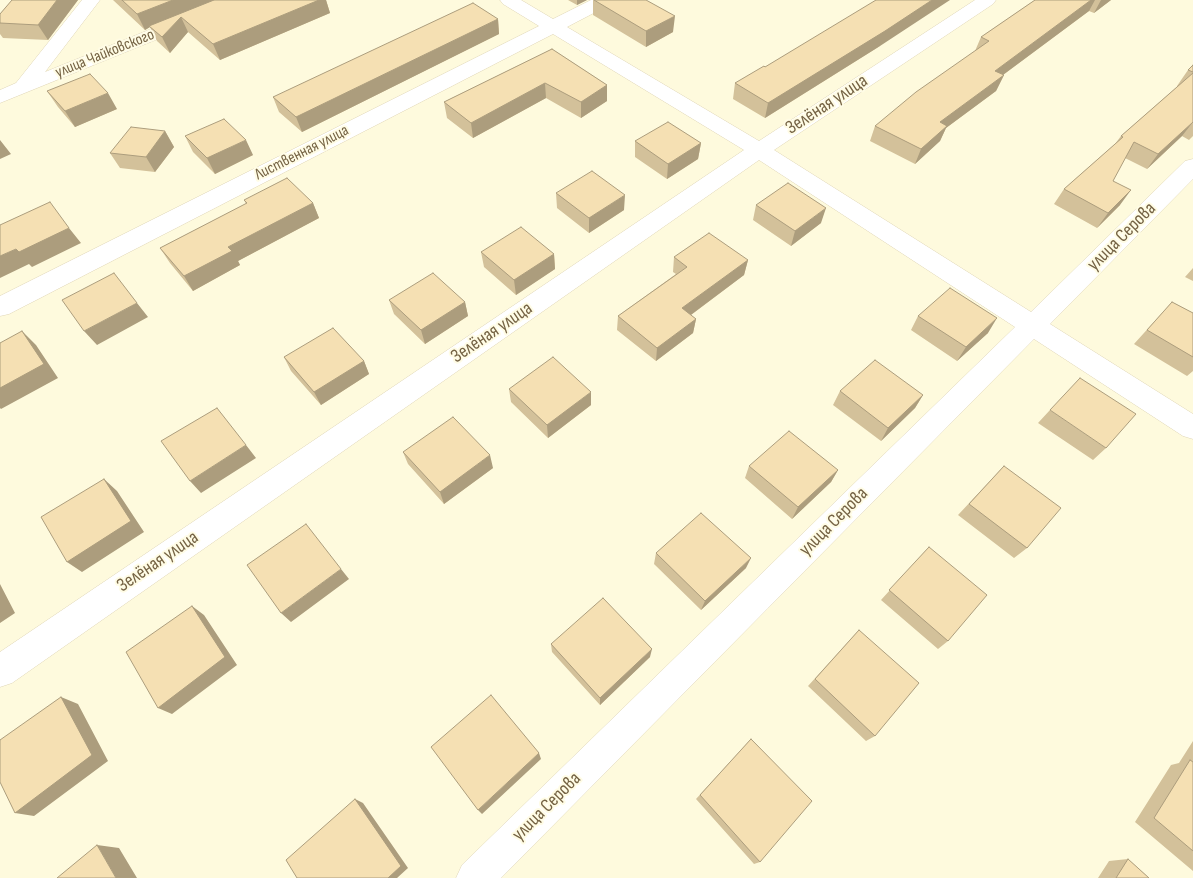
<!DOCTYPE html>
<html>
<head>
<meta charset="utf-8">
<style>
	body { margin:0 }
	canvas { display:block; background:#fefadd }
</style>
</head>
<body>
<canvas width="1193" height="878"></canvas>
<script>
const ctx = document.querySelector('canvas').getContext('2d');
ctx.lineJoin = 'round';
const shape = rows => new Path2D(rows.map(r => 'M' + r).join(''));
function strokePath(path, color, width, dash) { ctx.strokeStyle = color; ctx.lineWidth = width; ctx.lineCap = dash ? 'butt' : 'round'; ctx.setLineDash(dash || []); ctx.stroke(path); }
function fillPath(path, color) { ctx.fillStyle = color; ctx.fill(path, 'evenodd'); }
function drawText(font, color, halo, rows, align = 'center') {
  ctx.font = font + ' "Sofia Sans Condensed",sans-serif'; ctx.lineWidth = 4; ctx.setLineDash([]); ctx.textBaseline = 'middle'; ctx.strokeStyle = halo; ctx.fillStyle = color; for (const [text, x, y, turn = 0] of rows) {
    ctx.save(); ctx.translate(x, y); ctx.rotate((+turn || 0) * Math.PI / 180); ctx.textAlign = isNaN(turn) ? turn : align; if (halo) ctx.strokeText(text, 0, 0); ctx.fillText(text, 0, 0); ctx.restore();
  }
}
const street = shape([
	[82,0,100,0,45,72,223,0,247,0,244,4,0,103,0,90,16,83,82,0],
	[500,0,521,0,553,19,591,0,614,0,611,4,567,27,759,141,975,0,996,0,993,4,774,150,1031,312,1185,161,1193,159,1193,179,1050,324,1193,414,1193,439,1183,436,1034,339,501,878,456,878,462,865,1015,327,759,160,12,683,0,687,0,652,744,150,553,34,9,314,0,316,0,296,539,26,503,4,500,0]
]);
const wall = shape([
	[12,0,78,0,48,40,3,38,0,34,0,14],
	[113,0,326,0,330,13,220,60,188,32,170,53,157,41,150,27,145,30],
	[568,0,587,0,577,5],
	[593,0,673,32,646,47,593,15],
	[1035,0,1111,0,1094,13,1089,11,1003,75,1004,75,996,91,946,128,940,141,915,164,870,141,875,126,975,51,981,37],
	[498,19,499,34,302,132,279,112,273,97],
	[880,46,765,118,733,99,735,83,765,67],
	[552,49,607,85,607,101,581,118,546,98,473,138,447,118,444,102],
	[1193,65,1193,136,1189,140,1182,136,1147,169,1125,158,1113,181,1120,205,1097,228,1054,204,1064,189,1115,144,1121,136,1178,86,1177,86,1188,70],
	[47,91,117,109,75,127,58,107],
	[165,131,174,147,155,172,120,168,110,153],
	[185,136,253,155,215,174,193,152],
	[635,141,701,143,698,159,667,179,635,157],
	[556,193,624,210,589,233,557,208],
	[244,200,313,203,319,218,238,261,240,265,193,291,170,263,160,248,246,204],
	[756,205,821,223,791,246,753,220],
	[481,252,554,254,555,269,516,295,484,267],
	[674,257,748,260,744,275,691,315,696,319,693,333,656,361,617,330,618,316,676,274,673,272],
	[1193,268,1193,281,1185,277],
	[389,300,465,302,468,316,425,344,394,314],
	[1172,302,1193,313,1193,371,1187,376,1134,344],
	[918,316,988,333,957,361,911,330],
	[284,357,364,361,369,374,321,405,291,371],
	[509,389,591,405,548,438,511,402],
	[840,391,923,395,915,408,881,441,833,405],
	[1050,410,1106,448,1093,460,1038,423],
	[403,452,493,468,444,504,408,464],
	[749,466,838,470,831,482,792,519,745,478],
	[1004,466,1027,548,1014,558,958,515],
	[929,547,948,641,938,649,881,600],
	[656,553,746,568,701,610,654,564],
	[859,630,875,736,866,741,808,686],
	[551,644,650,657,600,705,552,652],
	[751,739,760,862,754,864,696,799],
	[1193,741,1193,871,1135,822,1171,765,1179,763],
	[1128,859,1149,878,1098,878,1109,861]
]);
const shadedWall = shape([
	[57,0,78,0,48,40,38,25],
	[173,0,218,0,149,26,150,27,145,30,137,14],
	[319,0,326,0,330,13,220,60,213,44],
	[577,0,587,0,577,5],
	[932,0,950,0,880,46,765,118,768,103],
	[1091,0,1095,0,1089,11,988,86,995,71],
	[1101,0,1111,0,1094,13],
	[675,16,673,32,646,47,646,31],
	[181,17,188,32,170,53,162,37],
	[498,19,499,34,302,132,296,117],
	[1004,75,996,91,946,128,940,141,915,164,921,149,940,122],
	[545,83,546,98,473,138,471,123],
	[607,85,607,101,581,118,581,102],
	[108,93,117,109,75,127,65,111],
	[1193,122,1182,136,1147,169,1158,154],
	[165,131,174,147,155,172,146,157],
	[0,140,11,154,0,159],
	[246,140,253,155,215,174,207,158],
	[701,143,698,159,667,179,668,164],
	[1131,190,1120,205,1097,228,1108,213],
	[625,195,624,210,589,233,589,218],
	[313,203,319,218,238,261,240,265,193,291,184,276,228,247],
	[826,208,821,223,791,246,795,231],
	[69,228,81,243,32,267,29,264,0,278,0,256,16,249],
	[554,254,555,269,516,295,514,280],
	[748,260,744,275,680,323,682,308],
	[465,302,468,316,425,344,421,330],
	[137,303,148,317,97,345,84,331],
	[997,318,988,333,957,361,966,347],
	[696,319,693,333,656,361,657,348],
	[22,331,36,345,58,378,1,409,0,408,0,388],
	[364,361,369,374,321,405,314,392],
	[591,392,591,405,548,438,547,425],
	[923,395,915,408,881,441,888,428],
	[246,445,256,458,201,493,190,481],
	[490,455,493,468,444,504,440,492],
	[838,470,831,482,792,519,798,507],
	[104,479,117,491,144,532,82,572,67,562],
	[751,558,746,568,701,610,705,601],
	[341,569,349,579,291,622,281,613],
	[0,584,15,613,0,623],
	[192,606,204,615,237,665,172,714,158,708],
	[652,649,650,657,600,705,600,698],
	[61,697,78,704,108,761,34,816,15,813],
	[539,753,541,759,482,814,478,810],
	[355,799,363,803,408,868,397,878,388,878],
	[97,845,119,848,137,878,116,878]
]);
const building = shape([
	[12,0,57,0,38,25,0,23,0,14,12,0],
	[122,0,173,0,137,14,122,0],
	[214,0,319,0,213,44,181,17,162,37,149,26,214,0],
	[594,0,646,0,675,16,646,31,594,0],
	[876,0,932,0,885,31,768,103,735,83,764,66,765,67,876,0],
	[1035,0,1091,0,995,71,1004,75,940,122,947,126,921,149,875,126,916,92,989,41,981,37,1035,0],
	[473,3,498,19,296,117,273,97,473,3],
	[552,49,607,85,581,102,545,83,471,123,444,102,552,49],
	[1193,65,1193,72,1188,70,1193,65],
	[1193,73,1193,122,1158,154,1134,142,1113,181,1131,190,1108,213,1064,189,1123,137,1121,136,1193,73],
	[90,74,108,93,65,111,47,91,90,74],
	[224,119,246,140,207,158,185,136,224,119],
	[668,122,701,143,668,164,635,141,668,122],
	[131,127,165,131,146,157,110,153,131,127],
	[592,171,625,195,589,218,556,193,592,171],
	[287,178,313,203,228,247,232,251,184,276,160,248,247,203,244,200,287,178],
	[788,183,826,208,795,231,756,205,788,183],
	[50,202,69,228,19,252,16,249,0,256,0,225,50,202],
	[521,227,554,254,514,280,481,252,521,227],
	[709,233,748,260,682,308,696,319,657,348,618,316,687,267,674,257,709,233],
	[114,273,137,303,84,331,62,300,114,273],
	[433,273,465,302,421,330,389,300,433,273],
	[950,288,997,318,966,347,918,316,950,288],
	[1172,302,1193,313,1193,357,1147,330,1172,302],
	[333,328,364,361,314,392,284,357,333,328],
	[22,331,44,364,0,388,0,343,22,331],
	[553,357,591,392,547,425,509,389,553,357],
	[875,360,923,395,888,428,840,391,875,360],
	[1080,378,1136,414,1106,448,1050,410,1080,378],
	[217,408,246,445,190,481,161,441,217,408],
	[453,417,490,455,440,492,403,452,453,417],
	[789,431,838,470,798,507,749,466,789,431],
	[1004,466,1061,508,1027,548,969,504,1004,466],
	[104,479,131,521,67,562,41,517,104,479],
	[701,513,751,558,705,601,656,553,701,513],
	[306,524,341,569,281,613,247,565,306,524],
	[929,547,987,595,948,641,889,590,929,547],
	[603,598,652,649,600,698,551,644,603,598],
	[192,606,225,657,158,708,126,652,192,606],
	[859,630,919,683,875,736,815,679,859,630],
	[491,695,539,753,478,810,431,747,491,695],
	[61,697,92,755,15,813,0,782,0,740,61,697],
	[751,739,812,801,760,862,700,795,751,739],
	[1190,760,1193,762,1193,851,1154,818,1190,760],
	[355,799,401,866,388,878,297,878,286,860,355,799],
	[97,845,116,878,57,878,97,845],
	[1128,859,1149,878,1116,878,1128,859]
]);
const farStreetnames = [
	["улица Чайковского",105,54,-22],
	["Лиственная улица",302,153,-27]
];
const streetNames = [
	["Зелёная улица",827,105,-33],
	["улица Серова",1122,237,-45],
	["Зелёная улица",492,333,-34],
	["улица Серова",834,522,-45],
	["Зелёная улица",158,562,-34],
	["улица Серова",547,807,-45]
];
strokePath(street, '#dfd5b6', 1);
fillPath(street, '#fff');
fillPath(wall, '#d3c19a');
fillPath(shadedWall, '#ac9d7d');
fillPath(building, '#f5e0b3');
strokePath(building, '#ac9d7d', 1);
drawText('16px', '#756344', '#fffce5', farStreetnames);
drawText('19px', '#756344', '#fffce5', streetNames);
</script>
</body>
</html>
